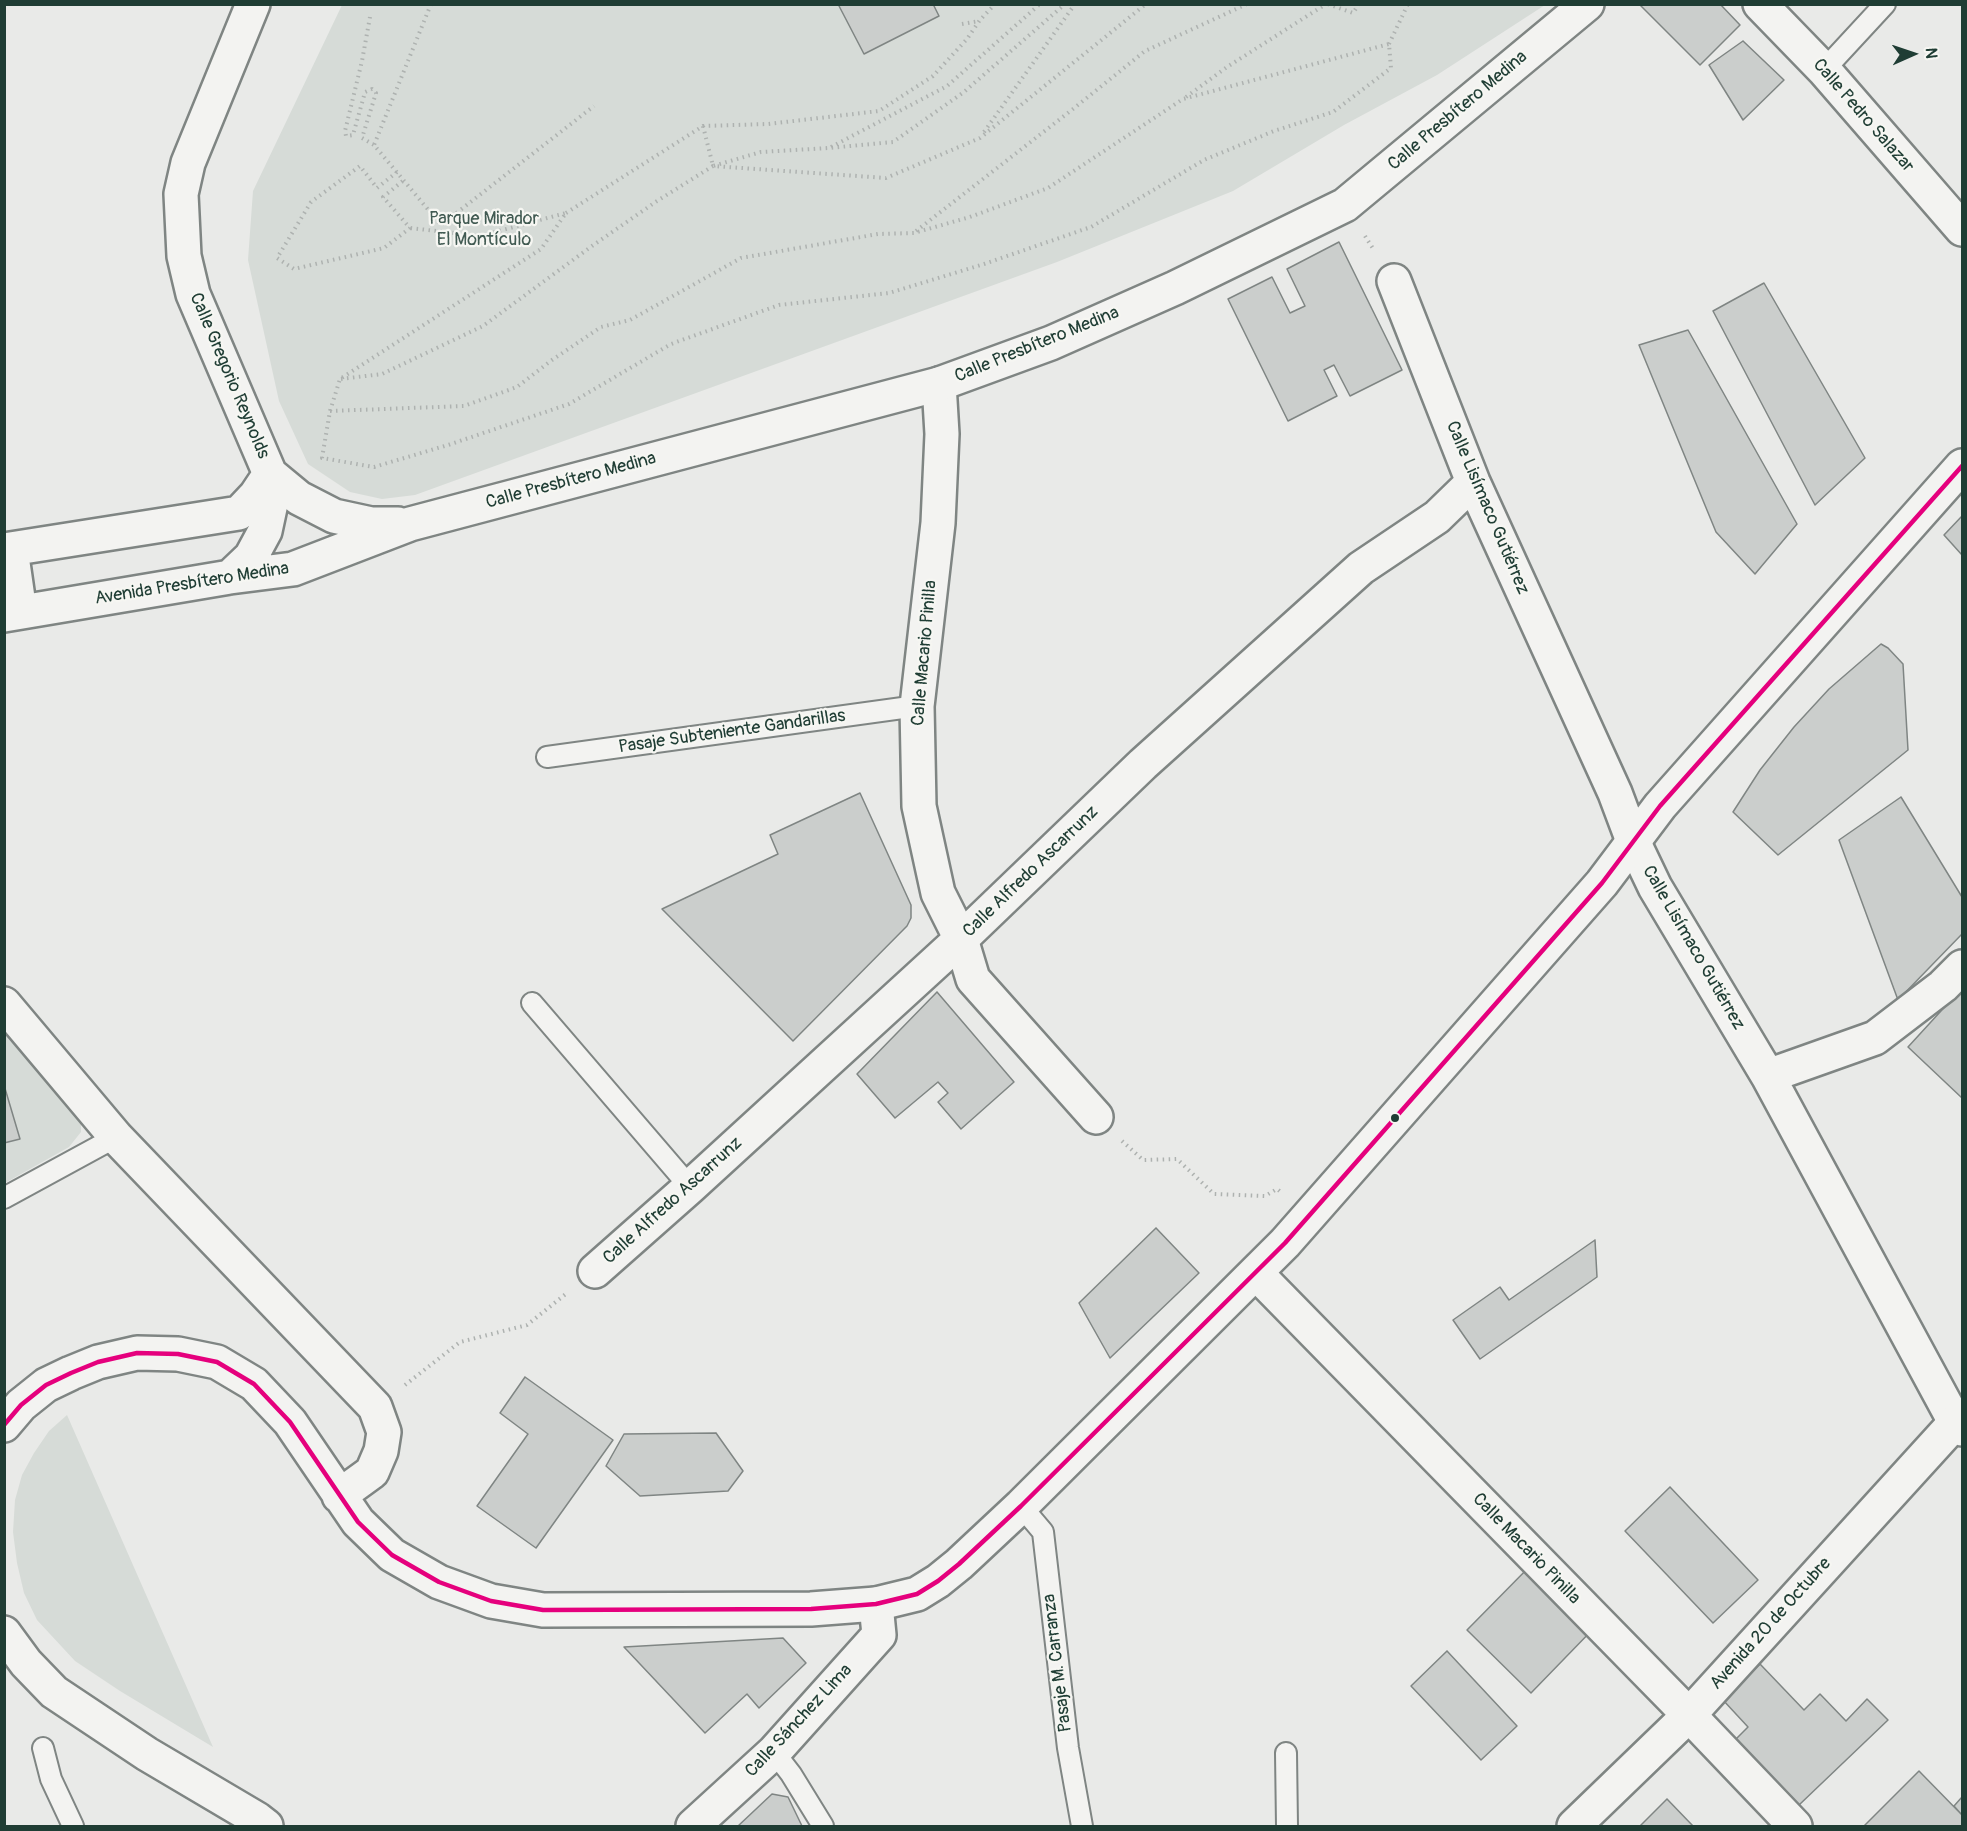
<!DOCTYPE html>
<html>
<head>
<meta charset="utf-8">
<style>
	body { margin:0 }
	#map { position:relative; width:1967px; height:1831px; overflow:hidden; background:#e9eae8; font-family:Pangolin,sans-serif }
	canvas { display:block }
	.frame { position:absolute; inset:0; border:6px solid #1f3d34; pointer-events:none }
	.north { position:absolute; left:1883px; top:24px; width:60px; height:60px; -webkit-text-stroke:4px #f6f6f2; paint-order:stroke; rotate:87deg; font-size:16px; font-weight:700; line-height:24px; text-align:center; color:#1f3d34 }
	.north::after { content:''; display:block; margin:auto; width:21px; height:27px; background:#1f3d34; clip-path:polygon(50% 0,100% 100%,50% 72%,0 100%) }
</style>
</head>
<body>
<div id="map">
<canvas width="1967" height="1831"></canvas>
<div class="frame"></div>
<div class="north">N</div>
</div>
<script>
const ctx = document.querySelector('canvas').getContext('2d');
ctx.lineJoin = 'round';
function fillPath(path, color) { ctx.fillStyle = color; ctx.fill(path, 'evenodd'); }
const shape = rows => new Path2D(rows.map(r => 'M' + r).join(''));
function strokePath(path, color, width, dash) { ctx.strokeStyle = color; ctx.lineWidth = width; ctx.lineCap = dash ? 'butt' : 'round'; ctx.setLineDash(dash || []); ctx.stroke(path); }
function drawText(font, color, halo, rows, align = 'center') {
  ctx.font = font + ' Pangolin,sans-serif'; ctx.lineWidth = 4.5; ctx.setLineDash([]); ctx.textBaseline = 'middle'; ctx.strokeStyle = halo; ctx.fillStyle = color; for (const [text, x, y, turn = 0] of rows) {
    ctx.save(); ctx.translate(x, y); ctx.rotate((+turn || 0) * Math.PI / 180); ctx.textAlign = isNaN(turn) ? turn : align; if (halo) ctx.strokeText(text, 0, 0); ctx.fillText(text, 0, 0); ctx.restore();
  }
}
const green = shape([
	[342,5,1545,5,1437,75,1344,125,1233,191,1057,262,415,495,382,499,350,492,308,464,279,401,248,260,253,191],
	[4,1033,81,1122,81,1132,69,1147,5,1183],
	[67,1415,213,1747,120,1691,75,1661,37,1620,24,1593,17,1563,13,1532,15,1500,22,1475,34,1453,49,1431]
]);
const building = shape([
	[838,4,933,4,939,16,864,54,838,4],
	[1639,4,1720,4,1740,25,1700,65,1639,4],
	[1743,41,1784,80,1743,120,1709,65,1743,41],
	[1339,242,1402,370,1350,396,1334,365,1324,370,1337,396,1288,421,1228,299,1272,277,1290,313,1305,306,1287,269,1339,242],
	[1764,283,1865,458,1815,505,1713,311,1764,283],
	[1688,330,1797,524,1755,574,1716,532,1639,345,1688,330],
	[1962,516,1962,555,1944,535,1962,516],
	[1881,644,1888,648,1903,664,1908,750,1778,855,1733,812,1760,770,1794,727,1829,689,1881,644],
	[860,793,911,905,911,918,907,926,793,1041,662,909,778,854,770,835,860,793],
	[1901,797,1962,897,1962,934,1898,1000,1839,840,1901,797],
	[1962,988,1962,1098,1908,1047,1962,988],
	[937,992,1014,1082,961,1129,938,1102,948,1093,938,1082,895,1118,857,1074,937,992],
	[4,1085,20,1139,4,1143,4,1085],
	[1156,1228,1199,1273,1110,1358,1079,1303,1156,1228],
	[1595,1240,1597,1277,1480,1359,1453,1320,1500,1287,1509,1300,1595,1240],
	[525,1377,613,1440,536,1548,477,1506,528,1434,500,1413,525,1377],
	[716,1433,743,1471,728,1491,640,1496,606,1466,624,1434,716,1433],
	[1670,1487,1758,1580,1713,1623,1625,1531,1670,1487],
	[1533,1563,1597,1625,1531,1693,1467,1630,1533,1563],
	[783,1638,806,1663,759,1708,747,1694,705,1733,624,1647,783,1638],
	[1447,1651,1517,1726,1481,1760,1411,1686,1447,1651],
	[1760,1664,1804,1710,1820,1694,1846,1721,1867,1699,1888,1720,1799,1805,1736,1739,1748,1727,1723,1700,1760,1664],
	[1919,1771,1962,1815,1962,1826,1864,1826,1919,1771],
	[772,1794,788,1797,802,1826,738,1826,772,1794],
	[1962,1797,1962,1815,1954,1806,1962,1797],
	[1667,1799,1693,1826,1640,1826,1667,1799]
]);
const path = shape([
	[431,4,374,145,441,225,594,106],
	[1328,4,1353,13,1359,4],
	[370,17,362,61,345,131,346,136,353,135,365,92,372,89,376,93,362,138,374,145],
	[962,24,979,21],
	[1389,44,1408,4],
	[1186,97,1227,67,1326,4],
	[703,126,713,166,761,152,829,148,893,142,964,92,1065,4],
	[984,132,1075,4],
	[831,147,947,86,1040,4],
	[397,172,377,188,360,166,311,202,277,258,294,269,384,248,410,228,383,197,404,180],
	[566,213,703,126,768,124,879,111,933,76,967,39,980,20,995,4],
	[916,231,1073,109,1145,51,1247,4],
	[1365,236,1374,250],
	[341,379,382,374,483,326,592,246,657,201,713,166,886,178,980,138,1146,4],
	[330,411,464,406,517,387,552,360,601,327,630,320,741,258,878,234,914,233,970,217,1048,188,1183,99,1389,44,1391,68,1333,112,1274,131,1204,160,1091,227,984,264,889,293,779,305,671,344,569,404,448,445,374,467,322,458,330,411,340,379,541,249,566,213,480,236,410,228],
	[1122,1141,1143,1160,1177,1159,1214,1194,1265,1196,1277,1189,1282,1193],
	[405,1385,460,1342,527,1325,567,1293]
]);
const lane = shape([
	[1824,70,1885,4],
	[547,757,917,706],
	[532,1003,690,1187],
	[4,1198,116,1137],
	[1021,1506,1043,1532,1068,1748,1082,1826],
	[43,1748,51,1779,73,1826],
	[774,1752,791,1774,823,1826],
	[1286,1753,1287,1826]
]);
const street = shape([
	[1394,281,1473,482,1615,793,1633,841,1655,887,1768,1076,1955,1422,1962,1429],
	[939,384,942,434,938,523,917,706,919,806,938,893,961,939,973,979,1096,1117],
	[1768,1076,1875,1038,1943,986,1962,967],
	[595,1271,690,1187,961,939,1143,764,1361,568,1437,517,1473,482],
	[1256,1273,1689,1715,1795,1826],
	[693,1826,774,1752,879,1635,876,1604]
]);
const secondary = shape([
	[270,474,299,498,334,516,371,524,398,524],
	[11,549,20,612],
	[4,550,239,513,256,495,270,474],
	[230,577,251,557,265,531,271,503,270,474,193,294,184,256,181,194,188,163,253,4],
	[4,615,230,577,293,569,410,524,939,384,1051,343,1175,288,1345,205,1587,4],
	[4,1004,116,1137,375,1407,384,1432,381,1451,372,1472,339,1496],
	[4,1425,21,1405,46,1385,71,1373,98,1362,137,1353,178,1354,217,1362,254,1384,290,1422,358,1522,392,1555,439,1582,491,1601,543,1610,811,1609,876,1604,917,1594,938,1581,959,1564,1021,1506,1285,1243,1602,883,1660,806,1962,466],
	[4,1633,26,1663,54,1692,147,1754,257,1819,266,1826],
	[1574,1826,1689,1715,1962,1415]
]);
const primary = shape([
	[1760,4,1824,70,1962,229]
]);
const bus1 = shape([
	[4,1425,21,1405,46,1385,71,1373,98,1362,137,1353,178,1354,217,1362,254,1384,290,1422,358,1522,392,1555,439,1582,491,1601,543,1610,811,1609,876,1604,917,1594,938,1581,959,1564,1021,1506,1285,1243,1602,883,1660,806,1962,466]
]);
const markers = [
	[1395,1118,5,"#1f3d34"]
];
const streetNames = [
	["Calle Presbítero Medina",1458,111,-40],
	["Calle Pedro Salazar",1863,116,49],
	["Calle Presbítero Medina",1037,345,-22],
	["Calle Gregorio Reynolds",229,376,67],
	["Calle Presbítero Medina",571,481,-15],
	["Calle Lisímaco Gutiérrez",1487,508,67],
	["Avenida Presbítero Medina",192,584,-9],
	["Calle Macario Pinilla",925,653,-85],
	["Pasaje Subteniente Gandarillas",732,732,-8],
	["Calle Alfredo Ascarrunz",1031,872,-44],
	["Calle Lisímaco Gutiérrez",1693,948,60],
	["Calle Alfredo Ascarrunz",673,1201,-42],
	["Calle Macario Pinilla",1526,1549,46],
	["Avenida 20 de Octubre",1771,1624,-48],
	["Pasaje M. Carranza",1058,1663,-97],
	["Calle Sánchez Lima",799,1721,-47]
];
const parkNames = [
	["Parque Mirador",484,219],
	["El Montículo",484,240]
];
fillPath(green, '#d6dbd7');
fillPath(building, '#cbcecc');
strokePath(building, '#7f8583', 1.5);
strokePath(lane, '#7f8583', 24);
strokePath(street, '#7f8583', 38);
strokePath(secondary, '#7f8583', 38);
strokePath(primary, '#7f8583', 38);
strokePath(path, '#aeb2b0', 4, [1.5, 4.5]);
strokePath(lane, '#f3f3f1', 20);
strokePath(street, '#f3f3f1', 33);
strokePath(secondary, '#f3f3f1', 33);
strokePath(primary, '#f3f3f1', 33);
strokePath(bus1, '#e5007d', 4.5);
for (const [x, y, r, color] of markers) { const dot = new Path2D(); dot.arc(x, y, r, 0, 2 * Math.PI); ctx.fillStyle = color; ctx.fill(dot); strokePath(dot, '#f6f6f2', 2); }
drawText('18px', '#1f3d34', '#f6f6f2', streetNames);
drawText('18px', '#415a52', '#f6f6f2', parkNames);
</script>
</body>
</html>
